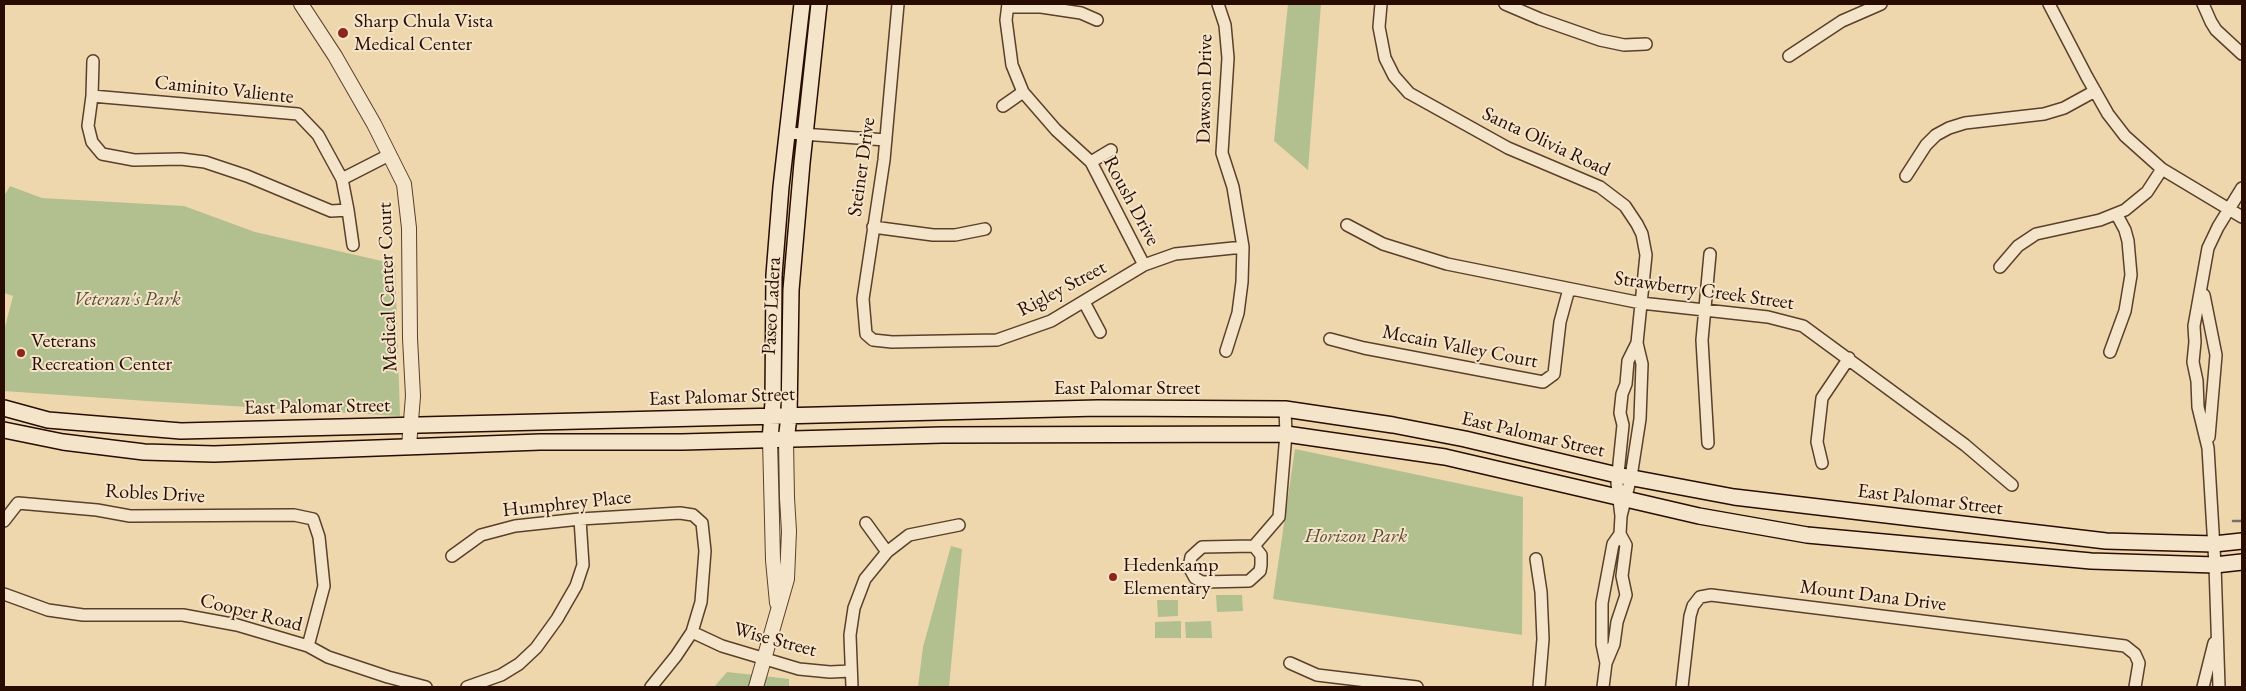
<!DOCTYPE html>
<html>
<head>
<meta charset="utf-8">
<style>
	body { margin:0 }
	#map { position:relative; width:2246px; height:691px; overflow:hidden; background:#eed7ad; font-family:"EB Garamond",serif }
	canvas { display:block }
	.frame { position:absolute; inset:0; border:5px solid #290c00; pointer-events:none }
</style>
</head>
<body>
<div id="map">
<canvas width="2246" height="691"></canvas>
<div class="frame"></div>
</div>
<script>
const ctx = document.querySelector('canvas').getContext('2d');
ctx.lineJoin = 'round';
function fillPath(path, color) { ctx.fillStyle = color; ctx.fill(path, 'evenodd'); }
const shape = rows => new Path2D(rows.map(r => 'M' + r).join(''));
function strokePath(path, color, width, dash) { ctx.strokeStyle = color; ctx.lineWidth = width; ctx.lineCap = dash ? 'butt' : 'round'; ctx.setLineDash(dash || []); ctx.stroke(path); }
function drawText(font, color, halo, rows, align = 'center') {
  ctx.font = font + ' "EB Garamond",serif'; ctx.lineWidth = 4; ctx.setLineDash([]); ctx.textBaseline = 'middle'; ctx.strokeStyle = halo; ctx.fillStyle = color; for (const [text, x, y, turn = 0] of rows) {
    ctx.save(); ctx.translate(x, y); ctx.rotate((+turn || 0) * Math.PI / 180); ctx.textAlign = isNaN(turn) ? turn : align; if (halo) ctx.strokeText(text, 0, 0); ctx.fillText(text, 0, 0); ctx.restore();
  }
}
const green = shape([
	[1288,4,1321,4,1308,170,1274,141],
	[10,186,42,198,184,206,255,232,395,264,400,416,147,401,4,391,4,331,13,296,4,293,4,196],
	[1295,449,1523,497,1522,635,1273,599],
	[951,546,962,549,949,687,918,687,923,647],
	[1242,595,1243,611,1217,612,1216,595],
	[1157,600,1178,600,1178,616,1158,617],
	[1181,621,1181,638,1155,638,1155,622],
	[1211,621,1212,638,1186,638,1185,622],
	[727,672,789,679,789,687,714,687]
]);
const stream = shape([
	[2233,521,2242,521]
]);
const minor = shape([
	[898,4,884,160,863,299,866,334,873,340,892,342,997,340,1051,321,1144,265,1175,254,1243,247],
	[1008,4,1006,20,1012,65,1023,92,1056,130,1091,162,1144,265],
	[1218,4,1225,25,1228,58,1222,153,1233,187,1243,247,1242,282,1238,313,1226,351],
	[1381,4,1379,27,1385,58,1394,76,1409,93,1508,148,1600,187,1625,206,1637,224,1642,234,1646,255,1637,343,1628,361,1626,384,1622,394,1620,413,1623,425,1617,483,1621,516],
	[1505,4,1540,19,1600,40,1624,45,1646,44],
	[2049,4,2087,77,2108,114,2125,136,2162,169,2242,217],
	[2203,4,2211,22,2216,30,2242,54],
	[1008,7,1041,7,1081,13,1097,20],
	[1789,56,1842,21,1881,4],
	[93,61,92,96,88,126,92,142,102,154,134,160,181,159,205,162,247,176,331,211,348,210],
	[92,96,298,114,318,135,342,179,348,210,353,245],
	[1003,106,1023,92],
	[788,133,886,140],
	[1091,162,1111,150],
	[1906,176,1926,145,1936,135,1949,128,1965,123,2044,114,2064,108,2095,91],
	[342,179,389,155],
	[1347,225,1383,244,1447,264,1641,303,1768,317,1803,326,1965,445,2012,485],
	[873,227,933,235,955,235,985,229],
	[2000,267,2018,246,2036,234,2100,220,2125,210,2147,192,2162,169],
	[2204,295,2216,355,2209,437],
	[1084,302,1100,332],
	[1330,339,1364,348,1543,382,1554,374,1560,322,1569,289],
	[2110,352,2125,311,2131,275,2128,241,2125,230,2117,215],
	[1708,443,1702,340,1710,254],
	[1822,463,1817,442,1822,398,1849,358],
	[4,521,18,503,97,510,130,516,294,515,313,519,319,537,324,586,308,646],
	[866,523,887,552],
	[1254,546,1261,555,1261,565,1260,571,1249,581,1202,582,1195,578,1189,567,1191,557,1202,547,1254,546],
	[1254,546,1279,517,1286,434,1285,409],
	[452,556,481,535,515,526,580,519,680,513,693,515,702,523,705,551,701,602,692,632,676,656,651,687],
	[1536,559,1541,592,1543,639,1539,687],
	[4,594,48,610,83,615,183,615,237,625,308,646,328,657,388,677,426,687],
	[692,632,722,646,799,669,830,672,851,671],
	[1290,663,1317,675,1417,687],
	[1606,663,1602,644,1602,603,1613,544,1620,534,1621,516,1631,477,1640,419,1642,364,1637,343],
	[467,687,501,675,519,664,536,648,557,619,576,586,583,565,580,519],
	[852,687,850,635,854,608,865,579,887,552,909,535,959,525],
	[1603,687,1606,663,1614,644,1617,622,1626,595,1622,576,1626,545,1620,534],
	[1682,687,1690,616,1693,606,1700,597,1711,595,2125,646,2135,654,2139,663,2135,687],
	[2203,687,2214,643],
	[2219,687,2215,565,2208,448,2198,407,2197,381,2193,362,2195,342,2194,326,2208,248,2218,227,2242,188]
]);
const tertiary = shape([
	[301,4,335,56,374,124,404,184,409,228,410,338,413,396,409,446],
	[770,440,773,560,777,603],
	[756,687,787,579,789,531,787,498,786,440]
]);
const secondary = shape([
	[4,408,48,420,181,431,1098,408,1285,409,1393,425,1465,439,1617,475,1734,497,2106,541,2214,544,2242,541],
	[4,430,63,442,144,452,214,454,540,442,682,442,942,435,1286,434,1445,457,1699,516,1807,535,2091,561,2215,565,2242,562],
	[770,440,773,402,774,275,781,187,802,4],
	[786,440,789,417,791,290,802,163,819,4]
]);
const markers = [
	[343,33,6,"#8f2418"],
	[21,353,5,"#8f2418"],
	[1113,577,5,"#8f2418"]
];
const poiNames = [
	["Sharp Chula Vista",354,22],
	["Medical Center",354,45],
	["Veterans",31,342],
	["Recreation Center",31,365],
	["Hedenkamp",1123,566],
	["Elementary",1123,589]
];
const streetNames = [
	["Dawson Drive",1205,89,-89],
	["Caminito Valiente",224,90,6],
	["Santa Olivia Road",1546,142,25],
	["Steiner Drive",862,167,-82],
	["Roush Drive",1131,201,62],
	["Medical Center Court",388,287,-92],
	["Rigley Street",1062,289,-28],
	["Strawberry Creek Street",1704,291,8],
	["Paseo Ladera",772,306,-87],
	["Mccain Valley Court",1460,347,11],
	["East Palomar Street",1127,389],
	["East Palomar Street",722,397,-2],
	["East Palomar Street",317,407,-1],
	["East Palomar Street",1533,435,13],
	["Robles Drive",155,494,3],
	["East Palomar Street",1930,500,7],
	["Humphrey Place",567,504,-6],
	["Mount Dana Drive",1873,596,7],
	["Cooper Road",251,613,14],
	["Wise Street",775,640,15]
];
const parkNames = [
	["Veteran's Park",127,300],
	["Horizon Park",1356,537]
];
fillPath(green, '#b2bf8f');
strokePath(stream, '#6f736d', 2.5);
strokePath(minor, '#5a3f2b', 14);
strokePath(tertiary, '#5a3f2b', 16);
strokePath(secondary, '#290c00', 18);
strokePath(minor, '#f4e5ca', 11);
strokePath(tertiary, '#f4e5ca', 14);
strokePath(secondary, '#f4e5ca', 15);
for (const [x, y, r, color] of markers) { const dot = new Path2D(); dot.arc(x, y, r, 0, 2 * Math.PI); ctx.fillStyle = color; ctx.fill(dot); strokePath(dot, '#f4e5ca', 2); }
drawText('20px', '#290c00', '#f4e5ca', poiNames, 'left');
drawText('20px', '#290c00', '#f4e5ca', streetNames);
drawText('italic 20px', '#594b32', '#f4e5ca', parkNames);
</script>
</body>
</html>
